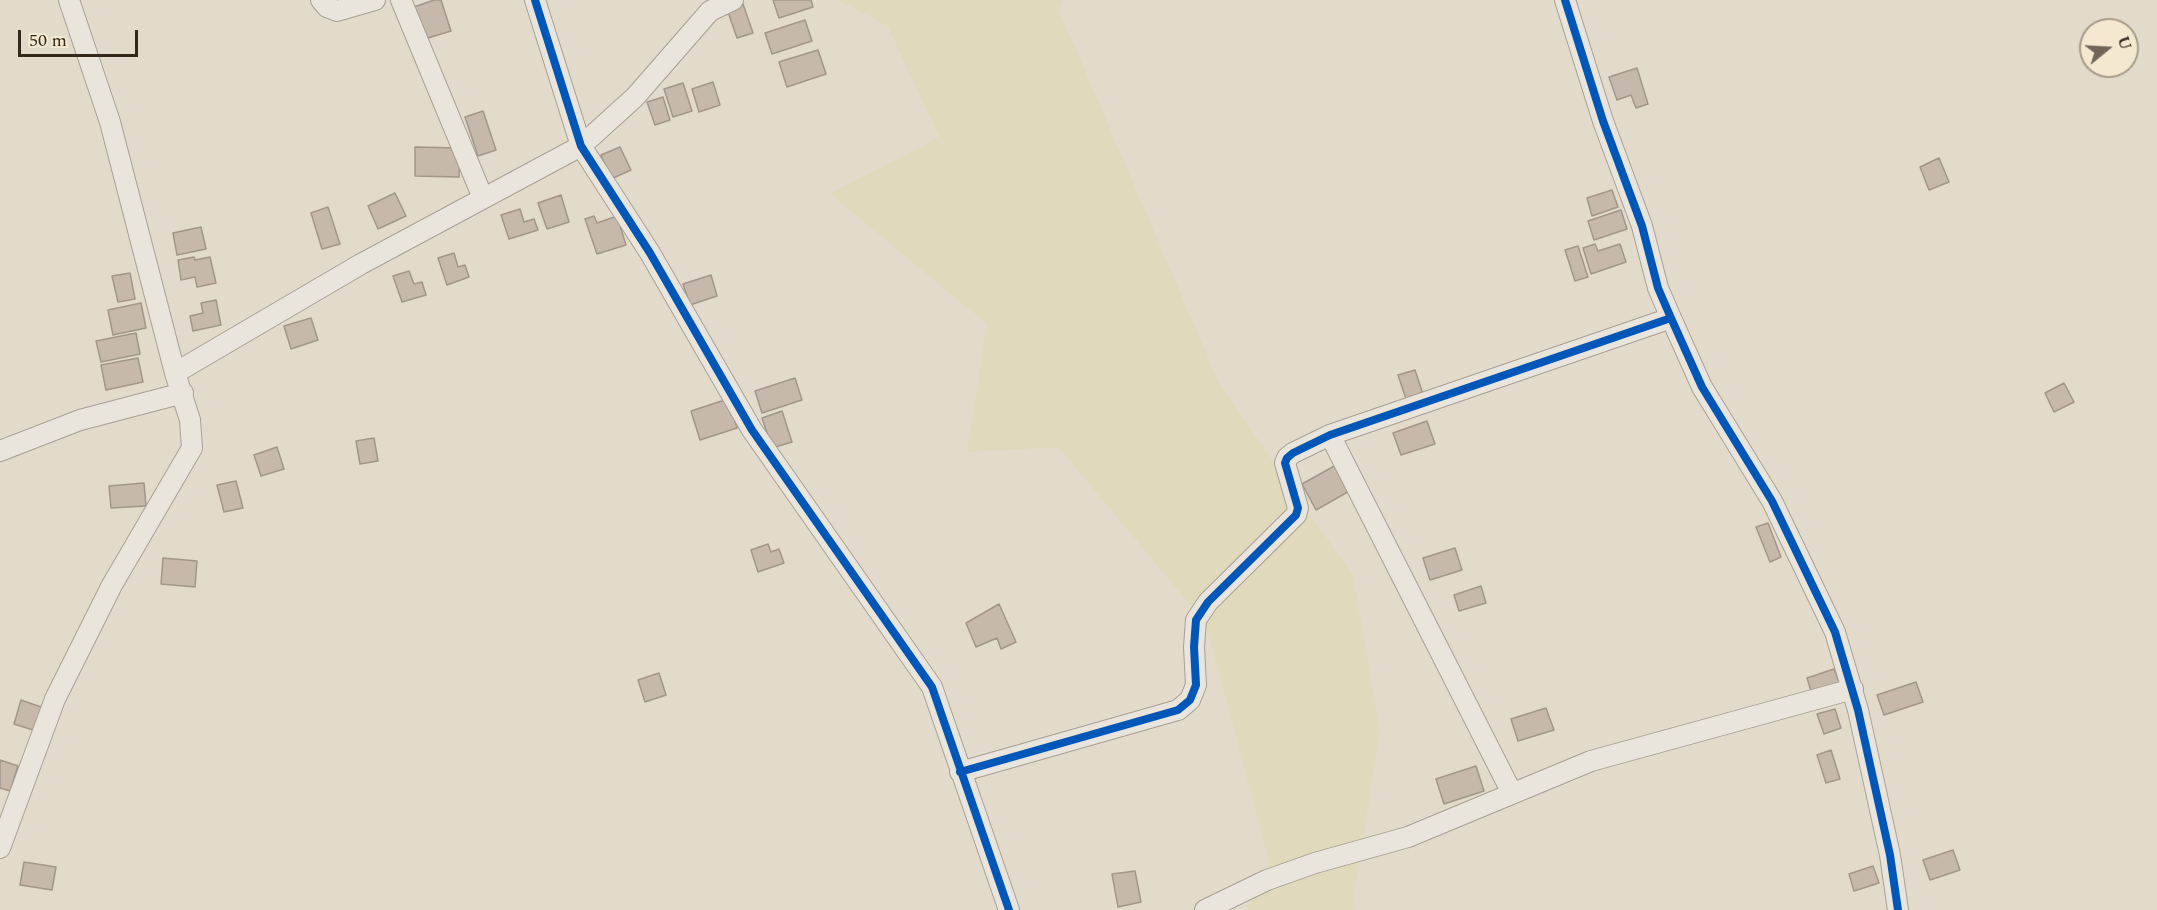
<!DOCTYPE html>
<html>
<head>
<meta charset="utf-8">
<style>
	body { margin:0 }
	#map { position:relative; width:2157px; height:910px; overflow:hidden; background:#e2dacb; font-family:Spectral,serif }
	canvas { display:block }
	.north { position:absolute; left:2079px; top:18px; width:60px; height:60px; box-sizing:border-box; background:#f4e9d0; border:2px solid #a79c88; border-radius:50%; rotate:72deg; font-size:16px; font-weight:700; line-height:24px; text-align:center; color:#34281d }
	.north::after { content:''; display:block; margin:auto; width:21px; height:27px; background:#71665a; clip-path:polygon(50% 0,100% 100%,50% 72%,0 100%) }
	.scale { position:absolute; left:18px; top:30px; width:120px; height:27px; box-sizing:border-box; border:3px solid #34281d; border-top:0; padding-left:8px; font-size:18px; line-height:21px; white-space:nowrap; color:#34281d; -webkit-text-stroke:4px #f4e9d0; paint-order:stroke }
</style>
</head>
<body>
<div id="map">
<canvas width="2157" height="910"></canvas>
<div class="north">U</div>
<div class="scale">50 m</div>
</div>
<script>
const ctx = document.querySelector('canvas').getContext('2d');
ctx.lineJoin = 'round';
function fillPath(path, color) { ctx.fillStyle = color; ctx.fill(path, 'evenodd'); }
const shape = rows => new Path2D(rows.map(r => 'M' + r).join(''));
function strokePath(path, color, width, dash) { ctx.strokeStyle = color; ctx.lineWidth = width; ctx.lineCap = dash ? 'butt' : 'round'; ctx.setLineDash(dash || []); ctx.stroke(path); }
const farmland = shape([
	[838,0,1063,0,1059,10,1220,385,1353,576,1380,731,1354,897,1356,910,1247,910,1270,865,1206,624,1059,447,967,452,987,324,830,194,939,137,888,26]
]);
const building = shape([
	[434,0,441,0,451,31,425,39,414,7,434,0],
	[773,0,811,0,813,7,779,18,773,0],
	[743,4,753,33,737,38,727,9,743,4],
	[805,20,812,41,772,54,765,33,805,20],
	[818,50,826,74,787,87,779,62,818,50],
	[1637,68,1648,104,1636,108,1631,95,1617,100,1609,77,1637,68],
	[713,82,720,105,699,112,692,89,713,82],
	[683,83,692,111,673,117,664,89,683,83],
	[663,97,670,120,655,125,647,102,663,97],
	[483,111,496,150,478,156,465,117,483,111],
	[415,147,460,148,459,177,415,176,415,147],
	[620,147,631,170,611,179,601,155,620,147],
	[1939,158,1949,182,1929,190,1920,167,1939,158],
	[1612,190,1618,207,1592,216,1587,198,1612,190],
	[395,193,406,216,378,229,368,206,395,193],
	[561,195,569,222,547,229,538,203,561,195],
	[328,207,340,244,322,249,311,213,328,207],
	[520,209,524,222,534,219,538,230,509,239,501,215,520,209],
	[1621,210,1627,229,1594,240,1588,221,1621,210],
	[594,216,597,223,617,216,626,245,597,254,585,219,594,216],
	[201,227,206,249,177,255,173,233,201,227],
	[1595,244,1598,251,1620,244,1626,262,1591,274,1583,248,1595,244],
	[1578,246,1588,277,1575,281,1565,250,1578,246],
	[454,253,458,267,465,265,469,277,447,285,438,258,454,253],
	[194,257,195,260,210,257,216,283,197,287,195,277,181,280,178,260,194,257],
	[409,271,414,284,422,282,426,295,402,302,393,276,409,271],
	[130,273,135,299,118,302,112,276,130,273],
	[711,275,717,296,690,305,683,284,711,275],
	[216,300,221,325,193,331,190,316,203,313,201,303,216,300],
	[141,303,146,328,113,335,108,310,141,303],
	[311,318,318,340,291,349,284,326,311,318],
	[136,333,140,354,101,362,96,341,136,333],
	[138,358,143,382,106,390,101,365,138,358],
	[1415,370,1424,397,1407,402,1398,375,1415,370],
	[795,378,802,400,762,413,755,391,795,378],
	[2064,383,2074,402,2054,412,2045,393,2064,383],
	[728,399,737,428,700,440,691,411,728,399],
	[782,411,792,442,772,448,762,418,782,411],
	[1427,421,1435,444,1401,455,1393,433,1427,421],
	[374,438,378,461,360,464,356,441,374,438],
	[277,447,284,469,261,476,254,455,277,447],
	[1338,464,1353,489,1316,510,1302,484,1338,464],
	[236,481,243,508,224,512,217,485,236,481],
	[144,483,146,506,111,508,109,486,144,483],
	[1768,523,1781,557,1770,562,1756,527,1768,523],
	[768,544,771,552,779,549,784,563,758,572,751,550,768,544],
	[1455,548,1462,570,1430,580,1423,558,1455,548],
	[163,558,197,561,195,587,161,584,163,558],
	[1481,586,1486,603,1459,611,1454,595,1481,586],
	[999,604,1016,642,1001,649,997,638,976,647,966,623,999,604],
	[1834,669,1840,685,1812,694,1807,678,1834,669],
	[659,673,666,695,645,702,638,680,659,673],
	[1916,682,1923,702,1884,715,1877,695,1916,682],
	[21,700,44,708,36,731,14,724,21,700],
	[1546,708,1554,730,1518,741,1511,719,1546,708],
	[1835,709,1841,728,1824,734,1817,714,1835,709],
	[1831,750,1840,779,1826,783,1817,755,1831,750],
	[0,760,18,766,10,791,0,788,0,760],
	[1476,766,1484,791,1444,804,1436,779,1476,766],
	[1953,850,1960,870,1930,880,1923,860,1953,850],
	[24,862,56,867,52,890,20,885,24,862],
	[1873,866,1879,883,1854,891,1849,874,1873,866],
	[1135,871,1141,902,1118,907,1112,874,1135,871]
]);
const minor = shape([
	[321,0,327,7,337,11,375,0],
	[401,0,483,198],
	[535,0,581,146,650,253,752,430,932,687,1009,910],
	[1565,0,1603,121,1642,226,1658,288,1671,318,1702,387,1772,501,1835,632,1858,710,1890,855,1898,910],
	[175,373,361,264,581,146,635,97,710,11,733,0],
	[1330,435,1512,793],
	[0,451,80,420,183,393],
	[960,772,1178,710,1190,700,1196,685,1194,647,1196,620,1208,602,1296,515,1298,508,1285,463,1287,458,1293,453,1330,435,1671,318],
	[0,848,55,699,112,585,192,448,190,420,175,373,110,122,69,0],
	[1205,910,1267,880,1315,863,1408,837,1591,761,1853,689]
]);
const cycleway = shape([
	[535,0,581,146,650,253,752,430,932,687,1009,910],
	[1565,0,1603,121,1642,226,1658,288,1671,318,1702,387,1772,501,1835,632,1858,710,1890,855,1898,910],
	[960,772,1178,710,1190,700,1196,685,1194,647,1196,620,1208,602,1296,515,1298,508,1285,463,1287,458,1293,453,1330,435,1671,318]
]);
fillPath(farmland, '#e1d9bb');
fillPath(building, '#c6b9ac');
strokePath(building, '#a2968b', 1.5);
strokePath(minor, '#a79f94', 22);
strokePath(minor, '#eae5dc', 20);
strokePath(cycleway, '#0057b8', 8);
</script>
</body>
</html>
